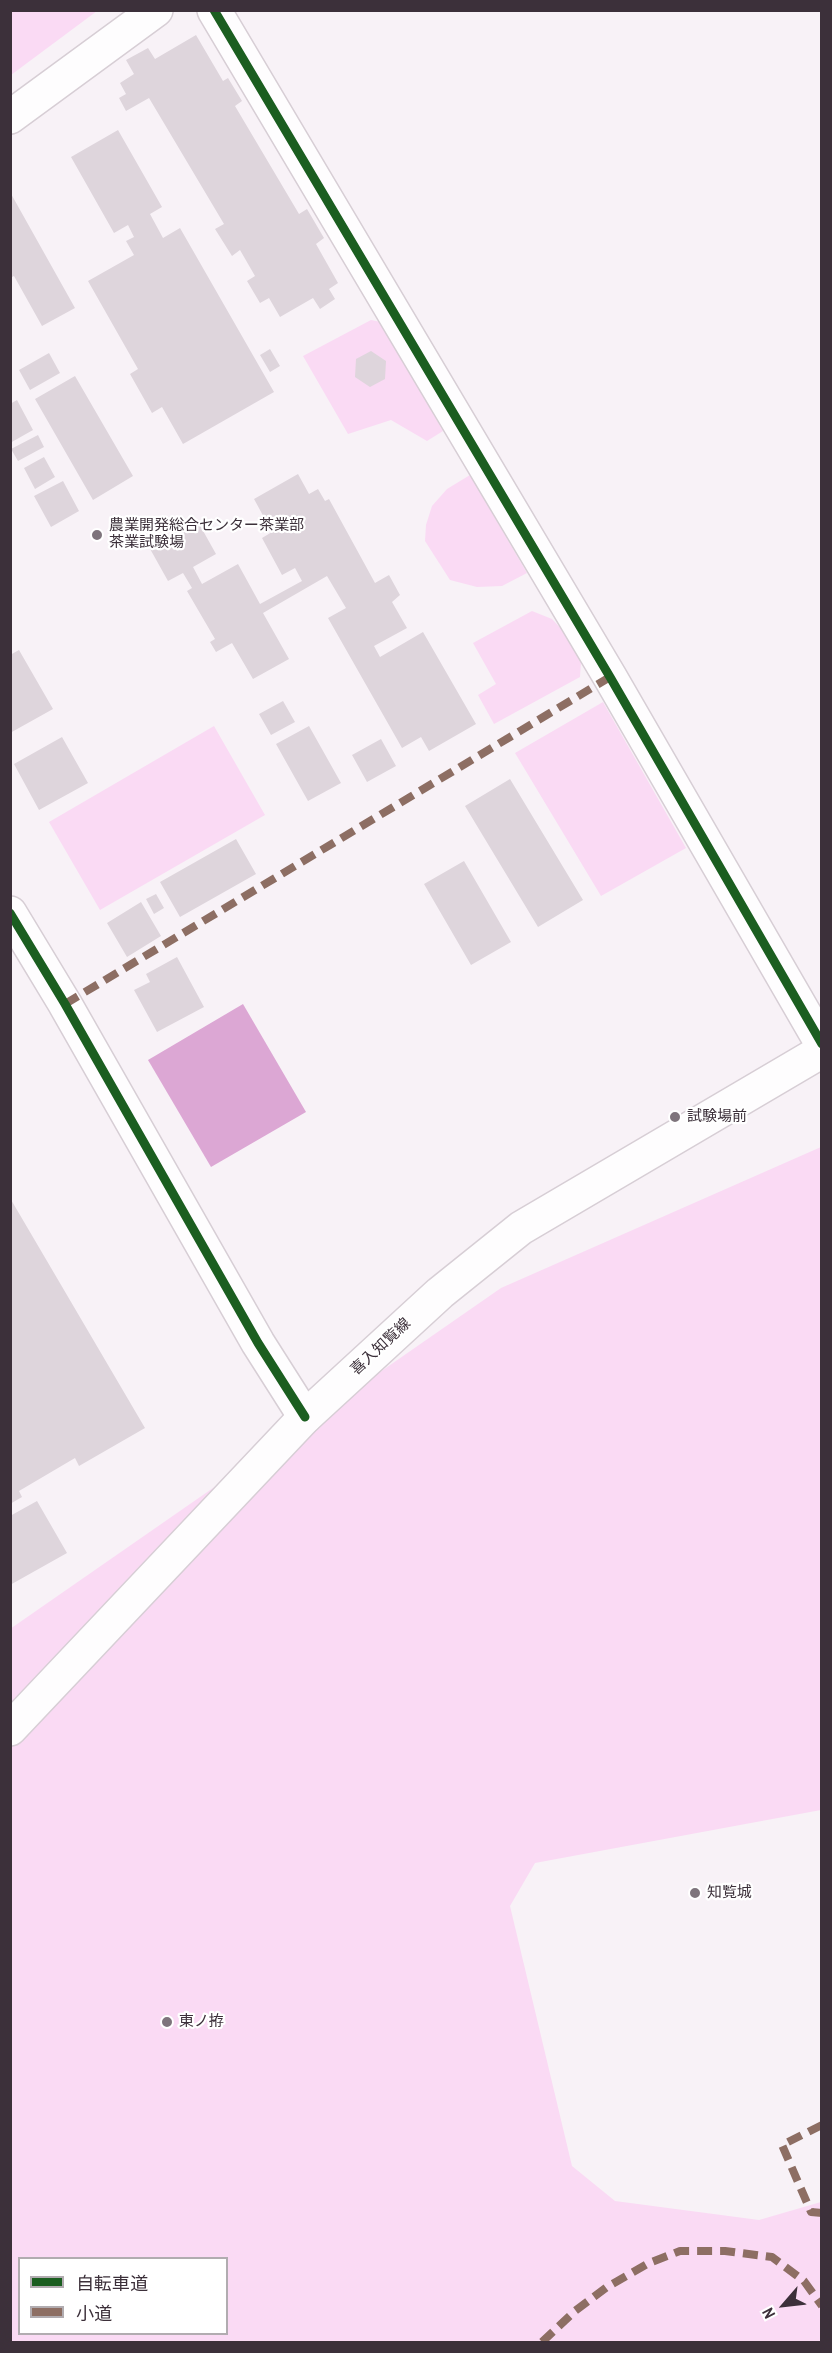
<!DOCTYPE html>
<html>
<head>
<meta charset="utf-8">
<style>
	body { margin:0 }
	#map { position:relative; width:832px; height:2353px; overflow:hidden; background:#f8f2f7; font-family:"Archivo Narrow","Noto Sans JP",sans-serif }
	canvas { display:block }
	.frame { position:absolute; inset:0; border:12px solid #3c303a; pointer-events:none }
	.legend { position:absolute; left:18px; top:2257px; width:210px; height:78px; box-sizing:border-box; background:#fff; border:2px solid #b1acb0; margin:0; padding:8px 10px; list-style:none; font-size:18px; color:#3c303a }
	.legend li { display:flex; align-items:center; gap:12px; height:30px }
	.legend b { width:30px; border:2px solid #b1acb0 }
	.north { position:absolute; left:754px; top:2275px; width:60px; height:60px; -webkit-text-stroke:4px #fff; paint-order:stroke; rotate:242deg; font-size:16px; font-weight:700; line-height:24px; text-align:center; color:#3c303a }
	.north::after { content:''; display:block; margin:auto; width:21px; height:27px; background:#3c303a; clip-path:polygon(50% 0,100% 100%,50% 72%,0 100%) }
</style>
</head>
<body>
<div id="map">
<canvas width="832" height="2353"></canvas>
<div class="frame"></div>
<ul class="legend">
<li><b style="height:8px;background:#1b5e20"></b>自転車道</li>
<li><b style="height:8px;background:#8d6e63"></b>小道</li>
</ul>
<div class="north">N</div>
</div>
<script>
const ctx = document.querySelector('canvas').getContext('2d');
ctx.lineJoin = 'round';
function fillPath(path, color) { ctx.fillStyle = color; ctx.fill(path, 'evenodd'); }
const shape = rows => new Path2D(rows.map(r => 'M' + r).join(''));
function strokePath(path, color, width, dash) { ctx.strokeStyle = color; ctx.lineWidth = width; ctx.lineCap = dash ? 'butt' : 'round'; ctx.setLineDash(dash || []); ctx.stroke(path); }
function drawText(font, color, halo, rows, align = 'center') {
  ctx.font = font + ' "Archivo Narrow","Noto Sans JP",sans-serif'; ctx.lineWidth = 4.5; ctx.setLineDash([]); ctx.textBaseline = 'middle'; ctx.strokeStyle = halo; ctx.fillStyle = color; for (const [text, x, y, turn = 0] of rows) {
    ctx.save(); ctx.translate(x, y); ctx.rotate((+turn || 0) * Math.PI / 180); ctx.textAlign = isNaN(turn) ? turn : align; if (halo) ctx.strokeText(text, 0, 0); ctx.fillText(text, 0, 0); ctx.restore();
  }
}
const green = shape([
	[11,10,97,10,97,11,11,75],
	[371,320,381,322,443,431,427,441,391,420,348,434,303,356],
	[470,475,527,573,502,586,477,587,450,580,425,541,426,525,432,506,447,489],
	[532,611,552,619,568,636,581,662,580,677,494,724,478,695,496,684,473,643],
	[603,702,686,848,601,896,515,753],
	[214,726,265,815,100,910,49,822],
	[821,1147,821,1810,535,1863,510,1906,572,2166,615,2201,759,2220,821,2202,821,2342,11,2342,10,1629,501,1288],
	[20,2258,226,2258,226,2334,20,2334]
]);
const water = shape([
	[243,1004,306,1112,211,1167,148,1060]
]);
const building = shape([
	[196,35,223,81,228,78,242,101,235,106,299,214,307,209,324,238,316,244,338,283,329,289,335,299,320,309,313,298,280,317,269,298,260,303,247,281,255,276,240,250,232,256,215,229,224,224,149,98,126,111,119,98,126,94,120,83,134,74,126,60,148,48,155,59],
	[118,130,162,207,150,214,163,238,180,228,274,392,183,444,162,407,152,413,130,374,138,369,88,281,134,255,126,241,134,237,128,225,114,233,71,157],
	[10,192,75,308,42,326,14,276,10,278],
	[270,349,280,366,270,372,260,355],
	[371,351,386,361,385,379,370,387,355,377,356,359],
	[49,353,60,373,30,390,19,370],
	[75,376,133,476,93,500,35,399],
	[17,400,33,430,10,443,10,404],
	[38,435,44,447,18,461,11,449],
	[44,457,55,477,35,489,24,468],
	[298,474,309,494,318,489,325,501,329,499,375,583,389,575,400,595,392,602,407,628,374,646,380,657,423,632,476,724,429,751,421,737,402,748,328,618,346,608,327,576,263,613,289,659,253,679,232,643,216,652,210,642,215,639,187,591,192,588,183,573,168,581,149,547,197,520,216,554,193,567,202,584,238,564,260,604,302,581,295,568,282,575,262,538,272,532,254,499],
	[63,481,79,511,51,527,34,496],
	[19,650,53,709,10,733,10,655],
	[283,701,295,722,271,735,259,714],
	[309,726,341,783,308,801,276,744],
	[62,737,88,783,39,810,14,764],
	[381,739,396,766,367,782,352,755],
	[510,779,583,900,538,927,465,806],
	[236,839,256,874,180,917,160,882],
	[464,861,511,942,471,965,424,884],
	[156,894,164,908,154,914,146,899],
	[141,902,161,936,127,957,107,923],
	[177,957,204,1007,157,1032,134,990,150,982,146,974],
	[10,1198,145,1428,79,1466,75,1458,19,1491,22,1497,10,1504],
	[37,1501,67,1553,10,1585,10,1516]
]);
const street = shape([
	[214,10,610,677,822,1044],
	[10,117,156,10],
	[10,913,65,1004,258,1343,305,1417]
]);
const secondary = shape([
	[10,1729,305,1417,440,1293,521,1228,822,1051]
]);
const quiet = shape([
	[65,1004,610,677],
	[822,2125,782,2145,811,2212,822,2213],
	[542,2342,575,2311,607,2287,649,2263,680,2251,725,2251,772,2257,804,2281,822,2306]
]);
const cycleway = shape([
	[214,10,610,677,822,1044],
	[10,913,65,1004,258,1343,305,1417]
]);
const markers = [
	[97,535,6,"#7e747c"],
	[675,1117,6,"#7e747c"],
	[695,1893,6,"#7e747c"],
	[167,2022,6,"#7e747c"]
];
const poiNames = [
	["農業開発総合センター茶業部",109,526],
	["茶業試験場",109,543],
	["試験場前",687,1117],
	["知覧城",707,1893],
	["東ノ拵",179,2022]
];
const streetNames = [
	["喜入知覧線",381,1347,-43]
];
fillPath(green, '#fadaf4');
fillPath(water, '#dca7d4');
fillPath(building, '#ded5dc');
strokePath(street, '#d7ced5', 36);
strokePath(secondary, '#d7ced5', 36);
strokePath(street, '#fefdfe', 33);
strokePath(secondary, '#fefdfe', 33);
strokePath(quiet, '#8d6e63', 8, [15, 8]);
strokePath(cycleway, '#1b5e20', 9);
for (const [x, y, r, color] of markers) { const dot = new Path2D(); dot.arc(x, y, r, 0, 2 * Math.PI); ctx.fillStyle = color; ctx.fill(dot); strokePath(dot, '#fff', 2); }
drawText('15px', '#3c303a', '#fff', poiNames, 'left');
drawText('15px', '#3c303a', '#fff', streetNames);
</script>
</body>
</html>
